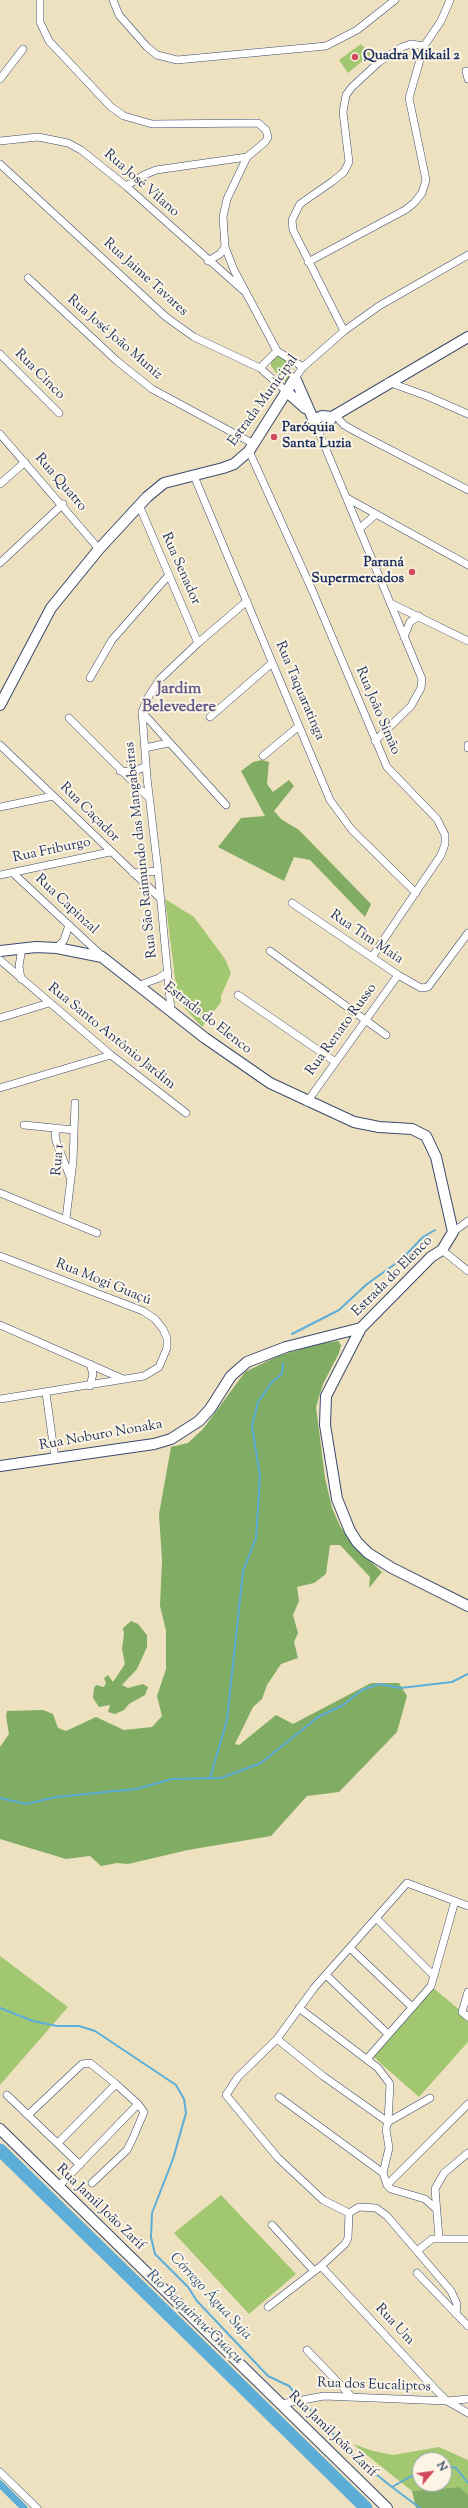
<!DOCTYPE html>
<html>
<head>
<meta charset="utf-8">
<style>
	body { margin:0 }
	#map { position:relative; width:468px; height:2508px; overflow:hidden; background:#eee1c0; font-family:"Sorts Mill Goudy",serif }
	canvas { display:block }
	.north { position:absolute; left:412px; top:2452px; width:40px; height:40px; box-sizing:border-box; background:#fcf5e5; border:1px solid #a2a6af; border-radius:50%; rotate:61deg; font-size:11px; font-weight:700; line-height:16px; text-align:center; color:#1b2f5e }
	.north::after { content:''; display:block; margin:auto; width:14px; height:18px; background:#d1495b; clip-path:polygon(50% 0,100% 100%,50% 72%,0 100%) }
</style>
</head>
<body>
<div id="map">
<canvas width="468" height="2508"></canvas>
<div class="north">N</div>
</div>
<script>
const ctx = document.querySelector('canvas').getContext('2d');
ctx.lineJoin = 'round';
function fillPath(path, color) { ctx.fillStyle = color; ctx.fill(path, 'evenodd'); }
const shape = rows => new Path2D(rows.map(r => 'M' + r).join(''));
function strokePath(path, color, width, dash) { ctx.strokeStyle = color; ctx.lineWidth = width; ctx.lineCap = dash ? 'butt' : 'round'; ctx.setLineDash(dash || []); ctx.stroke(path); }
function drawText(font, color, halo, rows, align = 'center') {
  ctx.font = font + ' "Sorts Mill Goudy",serif'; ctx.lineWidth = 4; ctx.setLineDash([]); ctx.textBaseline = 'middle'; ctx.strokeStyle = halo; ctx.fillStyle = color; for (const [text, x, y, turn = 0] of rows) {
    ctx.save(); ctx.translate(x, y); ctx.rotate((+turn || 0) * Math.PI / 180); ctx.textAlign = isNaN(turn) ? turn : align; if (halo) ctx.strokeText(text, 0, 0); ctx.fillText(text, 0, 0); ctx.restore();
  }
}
const green = shape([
	[361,44,371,54,348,73,339,60],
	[275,355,285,358,293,367,294,376,288,383,280,378,271,366,271,361],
	[165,899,194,917,225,959,231,973,221,996,221,1002,202,1027,178,1001],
	[0,1956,68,2007,0,2085],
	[431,1986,468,2017,468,2042,419,2097,370,2054],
	[221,2195,296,2274,249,2314,174,2233],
	[353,2444,373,2451,393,2455,439,2447,468,2460,468,2497,459,2487,412,2491],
	[420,2460,444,2460,444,2484,420,2484]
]);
const forest = shape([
	[262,760,269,762,267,784,273,792,289,780,294,786,274,811,281,819,299,830,371,904,365,917,310,860,294,857,284,881,218,847,241,818,265,816,241,771,253,762],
	[338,1341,341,1345,339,1353,323,1384,316,1407,325,1478,332,1508,340,1526,352,1544,382,1572,369,1588,370,1577,340,1545,330,1545,326,1574,314,1583,297,1587,299,1601,293,1615,298,1633,294,1642,298,1658,281,1664,267,1685,262,1699,253,1707,235,1744,239,1745,276,1715,293,1724,371,1683,399,1683,407,1696,397,1732,339,1792,307,1796,271,1836,188,1850,128,1864,117,1863,101,1866,90,1856,66,1859,0,1839,0,1747,9,1734,6,1716,7,1711,43,1710,53,1714,58,1728,66,1731,96,1717,124,1730,152,1727,162,1716,157,1696,166,1669,166,1631,160,1606,162,1560,159,1514,171,1447,188,1443,203,1429,245,1372,278,1356,319,1344],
	[131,1621,138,1624,147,1635,147,1647,137,1669,122,1685,128,1688,143,1684,148,1687,145,1695,129,1704,124,1710,115,1714,108,1712,110,1705,99,1707,93,1698,94,1688,96,1685,104,1687,106,1683,104,1678,108,1675,113,1682,125,1664,122,1649,124,1634,123,1628],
	[459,2487,468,2495,468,2508,416,2508,412,2491]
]);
const stream = shape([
	[292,1334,339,1310,367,1284,402,1259,423,1237,435,1230],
	[210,1778,227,1720,243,1571,256,1538,260,1476,252,1426,258,1402,272,1382,282,1374,283,1363],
	[0,1798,26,1804,56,1797,136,1789,172,1779,221,1778,261,1763,318,1717,343,1705,362,1690,379,1684,400,1688,452,1682,468,1674],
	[0,2008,33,2021,57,2026,79,2026,95,2031,176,2085,184,2099,186,2113,173,2159,152,2213,151,2237,155,2254,188,2287,197,2301,268,2376,289,2386,299,2398],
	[302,2402,320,2419,351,2454,392,2487,420,2471],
	[444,2465,456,2468,468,2483],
	[392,2487,420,2508]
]);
const canal = shape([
	[0,2484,24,2508]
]);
const river = shape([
	[0,2150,366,2508]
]);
const street = shape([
	[40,0,40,22,49,41,111,107,124,116,152,124,258,123,266,130,268,137,265,142,247,157,227,199,223,217,225,247,234,270,277,351,303,367],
	[113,0,119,15,147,47,157,55,177,60,326,46,357,30,395,0],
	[466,71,468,79],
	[0,79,23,49],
	[0,141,38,137,68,143,81,150,126,186,244,291],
	[0,164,166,317,194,337,260,368,286,391],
	[126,186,144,175,156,170,247,157],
	[208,261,220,254,225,247],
	[308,262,405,210,414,203,422,193,426,180,409,98,424,46,441,21,450,0],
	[28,278,117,361,152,389,252,443],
	[344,331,293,230,292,220,300,204,333,181,344,172,349,162,343,112,346,95,352,87,379,62,402,47,411,44,424,46],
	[0,354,59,413],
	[260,368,277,351],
	[295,378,303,367,344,331,379,306,468,255],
	[388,382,427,396,468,414],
	[335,415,344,425,360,434,468,490],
	[318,430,422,679,421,688,411,706,375,741],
	[0,434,99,549],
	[249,451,313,592,387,767,437,819,445,835,445,844,441,855,372,957],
	[194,476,330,800,352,830,416,893],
	[0,484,25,462],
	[347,498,468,565],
	[139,505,198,643],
	[359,529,375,515],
	[0,563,63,504],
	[390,603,468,641],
	[404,637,410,622,419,616],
	[90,678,112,640,168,576],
	[142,712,226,805],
	[210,717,272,663],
	[69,718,149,798],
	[0,745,161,899],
	[468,745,468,748],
	[145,748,168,743],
	[263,756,299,726],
	[120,771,133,772,146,766],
	[0,807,53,796],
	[13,873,102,956],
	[133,873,158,871],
	[0,875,110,852],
	[292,903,398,975,421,988,428,987,468,933],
	[57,948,64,940,69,925],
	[270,951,386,1035],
	[0,960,111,1055,186,1113],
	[21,979,19,966,22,948],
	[140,985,159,978,168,972],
	[238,995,334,1061],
	[171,1010,158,871,147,778,142,712,147,699,160,679,198,643,247,601],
	[0,1018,49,1003],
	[0,1088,111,1055],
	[307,1102,398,975],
	[24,1125,74,1130],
	[58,1128,55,1134,56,1141,70,1177],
	[0,1193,97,1233],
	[66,1219,73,1161,75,1103],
	[453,1232,468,1221],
	[442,1250,468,1271],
	[0,1256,143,1311,155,1319,163,1329,167,1338,167,1348,159,1367,144,1376,0,1399],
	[0,1325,123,1379],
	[90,1386,93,1374,90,1364],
	[46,1393,55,1458],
	[376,1918,434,1976],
	[350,1948,412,2007],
	[326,1975,388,2034],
	[468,1992,462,2012,468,2017],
	[277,2039,323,2076,388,2122,390,2084,378,2068,299,2008],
	[367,2059,431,1986,455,1901],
	[7,2095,80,2165],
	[279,2097,383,2173],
	[430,2098,388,2122,386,2129,389,2148,383,2173,387,2185,391,2189,425,2199,435,2208],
	[28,2115,82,2064,90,2063,116,2084],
	[58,2143,116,2084,138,2104,144,2112,133,2138,127,2150,92,2183],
	[387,2185,468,2104],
	[58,2187,138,2104],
	[349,2213,323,2200,278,2158,226,2095,238,2077,277,2039,314,1988,407,1883,468,1906],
	[272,2225,314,2271],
	[439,2238,435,2189,444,2173,468,2153],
	[417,2251,432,2239,468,2239],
	[321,2266,434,2388,447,2401,468,2413],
	[417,2273,468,2326],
	[268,2307,321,2266,345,2244,348,2238,349,2213,359,2207,376,2208,387,2216,451,2291,457,2304,456,2314],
	[307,2350,351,2396],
	[281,2404,324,2396,447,2401,468,2399],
	[0,2472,37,2508]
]);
const secondary = shape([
	[295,378,318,430,327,425,332,417],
	[286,391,305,408],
	[332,417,468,337],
	[313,420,322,416,332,417],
	[0,705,51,608,99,549,147,497,164,483,223,468,234,464,249,451,295,378],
	[0,951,36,947,57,948,102,957,205,1038,270,1083,354,1122,379,1127,412,1129,426,1136,436,1157,453,1232,442,1250,431,1257,361,1328,326,1396,325,1425,337,1499,350,1531,357,1542,368,1553,392,1568,468,1606],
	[0,1466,154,1444,171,1439,199,1421,210,1409,231,1376,247,1362,286,1347,361,1328],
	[0,2129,387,2508]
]);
const markers = [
	[355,57,4,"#d1495b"],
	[274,437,4,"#d1495b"],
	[412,572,4,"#d1495b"]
];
const poiNames = [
	["Quadra Mikail 2",363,57],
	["Paróquia",282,429],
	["Santa Luzia",282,445],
	["Paraná",404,564,"right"],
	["Supermercados",404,580,"right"]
];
const streetNames = [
	["Rua José Vilano",141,184,41],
	["Rua Jaime Tavares",145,278,42],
	["Rua José João Muniz",114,338,41],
	["Rua Cinco",39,375,45],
	["Estrada Municipal",264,401,-54],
	["Rua Quatro",60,483,49],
	["Rua Senador",180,569,66],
	["Rua Taquaratinga",299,691,67],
	["Rua João Simão",377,711,67],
	["Rua Caçador",89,813,45],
	["Rua São Raimundo das Mangabeiras",142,850,-96],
	["Rua Friburgo",52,851,-12],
	["Rua Capinzal",66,905,43],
	["Rua Tim Maia",366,938,34],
	["Estrada do Elenco",207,1019,38],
	["Rua Renato Russo",342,1030,-54],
	["Rua Santo Antônio Jardim",111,1037,39],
	["Rua 1",59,1160,-85],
	["Estrada do Elenco",393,1277,-45],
	["Rua Mogi Guaçú",103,1283,22],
	["Rua Noburo Nonaka",101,1436,-10],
	["Rua Jamil João Zarif",100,2208,44],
	["Rua Um",394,2325,47],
	["Rua dos Eucaliptos",374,2386,2],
	["Rua Jamil João Zarif",332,2435,44]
];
const waterNames = [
	["Córrego Água Suja",210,2297,47],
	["Rio Baquirivu-Guaçu",194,2318,44]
];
const quarterNames = [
	["Jardim",179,690],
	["Belevedere",179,708]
];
fillPath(green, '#a2c771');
fillPath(forest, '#81ac63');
strokePath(stream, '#5cadd7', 2);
strokePath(canal, '#5cadd7', 7);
strokePath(river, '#5cadd7', 13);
strokePath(street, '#3b4a6d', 8);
strokePath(secondary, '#3b4a6d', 12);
strokePath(street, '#fff', 7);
strokePath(secondary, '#fff', 10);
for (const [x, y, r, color] of markers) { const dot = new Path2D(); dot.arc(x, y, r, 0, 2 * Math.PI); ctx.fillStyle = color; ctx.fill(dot); strokePath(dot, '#fcf5e5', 1.5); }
drawText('bold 14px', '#1b2f5e', '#fcf5e5', poiNames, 'left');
drawText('14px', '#1b2f5e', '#fcf5e5', streetNames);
drawText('italic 15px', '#2e5582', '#fcf5e5', waterNames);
drawText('bold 16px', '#635b89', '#fcf5e5', quarterNames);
</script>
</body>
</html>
